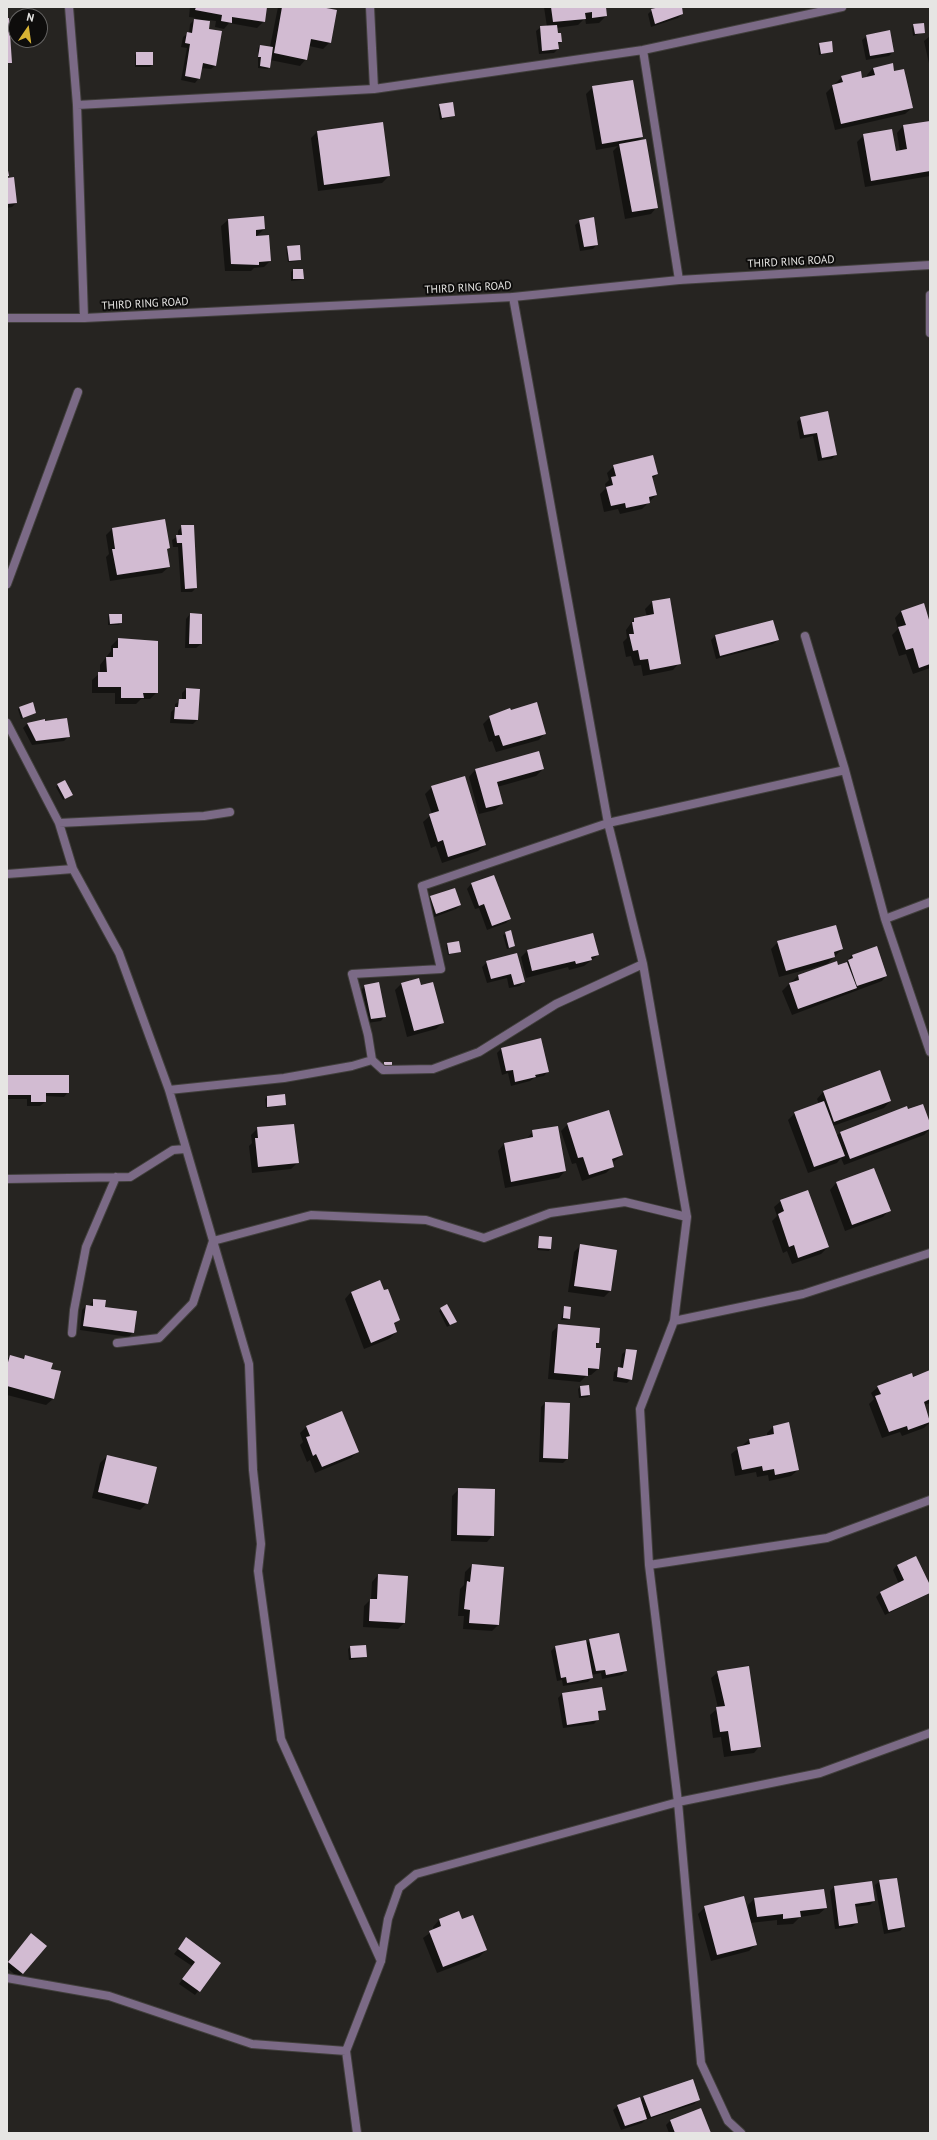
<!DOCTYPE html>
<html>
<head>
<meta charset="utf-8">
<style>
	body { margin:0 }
	#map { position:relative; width:937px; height:2140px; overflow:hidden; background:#262421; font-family:"PT Sans",sans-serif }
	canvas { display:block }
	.frame { position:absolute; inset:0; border:8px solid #e6e5e3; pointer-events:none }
	.north { position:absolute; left:8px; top:8px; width:40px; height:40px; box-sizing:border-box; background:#0e0d0c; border:1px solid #646362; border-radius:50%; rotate:13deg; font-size:11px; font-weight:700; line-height:16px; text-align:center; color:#e6e5e3 }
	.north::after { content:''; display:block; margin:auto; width:14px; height:18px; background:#d8b434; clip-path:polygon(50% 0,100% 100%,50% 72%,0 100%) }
</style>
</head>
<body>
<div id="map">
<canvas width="937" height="2140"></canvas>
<div class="frame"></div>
<div class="north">N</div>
</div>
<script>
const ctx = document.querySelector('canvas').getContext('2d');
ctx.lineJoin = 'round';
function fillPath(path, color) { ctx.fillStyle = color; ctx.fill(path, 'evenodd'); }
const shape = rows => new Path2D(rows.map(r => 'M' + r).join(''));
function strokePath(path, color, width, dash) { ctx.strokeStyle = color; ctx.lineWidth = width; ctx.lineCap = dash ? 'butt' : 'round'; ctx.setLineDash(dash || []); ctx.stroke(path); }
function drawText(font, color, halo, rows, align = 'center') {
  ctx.font = font + ' "PT Sans",sans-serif'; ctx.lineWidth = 4; ctx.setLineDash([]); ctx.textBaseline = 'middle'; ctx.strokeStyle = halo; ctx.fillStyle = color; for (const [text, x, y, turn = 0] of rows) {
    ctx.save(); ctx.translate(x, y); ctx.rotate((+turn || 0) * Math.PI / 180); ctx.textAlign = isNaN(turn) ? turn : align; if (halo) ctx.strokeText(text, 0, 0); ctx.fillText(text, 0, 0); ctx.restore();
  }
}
const shadow = shape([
	[190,7,266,7,264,21,257,28,229,23,224,29,215,27,216,21,209,20,208,30,216,65,211,69,201,68,199,78,195,83,181,80,187,48,181,47,183,37,189,33,190,24,196,18,189,17],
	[278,7,315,7,330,42,323,49,309,46,306,59,300,66,270,60,268,69,258,68,258,48,260,46,270,47],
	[544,7,605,7,606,16,599,23,586,24,585,18,578,25,556,28,561,42,558,45,558,49,554,53,539,54,536,31,541,27,547,27],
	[665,7,681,7,682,14,678,18,651,27,648,14,652,10],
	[914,25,924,32,913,36,912,27],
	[867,36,893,52,889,56,866,60,862,40],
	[930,36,930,68,924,41],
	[819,44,832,51,819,55,818,46],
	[137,53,152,65,150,67,135,67,135,55],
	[873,68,894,72,912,108,905,114,835,130,826,93,842,77,862,79,867,78,867,75],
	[593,87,642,137,637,142,657,207,651,214,625,219,613,151,618,146,596,150,586,94],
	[440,105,454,116,440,120,438,107],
	[930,122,930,176,865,187,857,142,864,135,895,152,900,152,897,133,903,126],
	[317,132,389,176,382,183,318,191,311,138],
	[7,179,16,203,12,207,7,208],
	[263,217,264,229,256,237,270,261,264,267,254,268,251,271,225,271,221,226,228,220],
	[580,221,597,244,593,249,580,251,575,225],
	[288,247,300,260,299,261,288,262,286,249],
	[293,270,303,278,301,280,291,281,291,272],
	[827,412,836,454,832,459,818,461,813,436,800,439,797,422,801,418],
	[614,466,657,474,652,479,656,495,642,509,620,514,618,509,604,512,600,494,606,488,605,484,609,480,607,473],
	[182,526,196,588,192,592,181,592,178,547,173,547,172,540,178,536,178,531],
	[112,529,168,548,166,550,169,567,162,573,110,581,106,557,109,554,106,535],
	[669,599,679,663,673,670,643,676,641,665,634,666,631,656,626,657,623,642,627,638,626,630,634,619,647,617,645,609,652,602],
	[901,611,930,627,930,668,913,674,906,654,899,656,892,635,898,629,895,618],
	[190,614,201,615,201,644,196,648,185,648,186,619],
	[109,615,121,623,119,625,108,625,108,617],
	[773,621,778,640,773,644,716,659,711,640,715,636],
	[118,639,157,642,157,692,150,699,141,699,136,704,115,704,115,693,92,693,92,680,100,673,100,665,111,651,111,646],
	[186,689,197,720,193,724,170,723,171,712,175,708,175,704,182,700,182,693],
	[20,707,35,713,21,719,18,709],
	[490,717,545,733,539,740,496,752,492,741,489,742,483,724],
	[44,720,44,722,69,736,64,741,32,745,23,728,27,724],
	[538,752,543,769,536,776,497,787,502,804,495,810,479,814,469,777,475,770],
	[58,785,70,796,63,800,56,787],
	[432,787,485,845,478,851,442,863,436,846,431,848,423,822,432,814,425,794],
	[471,884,510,919,506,923,487,930,479,908,475,909,467,889],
	[431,897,460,905,456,909,432,918,426,902],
	[510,932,514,946,507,949,503,935],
	[778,942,842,949,827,964,779,977,771,949],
	[448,944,460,951,448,955,446,945],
	[527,951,598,955,584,966,569,970,568,967,526,978,521,957],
	[517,954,524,981,520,986,509,988,507,978,487,983,482,967,487,962],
	[852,955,886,976,882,981,792,1015,782,991,789,984,798,976,836,962,838,966,846,963],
	[401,984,421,986,443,1022,436,1029,407,1037,395,990],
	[365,986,385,1016,381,1021,367,1023,361,990],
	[501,1049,548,1071,544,1076,534,1078,530,1081,511,1086,508,1073,502,1075,497,1053],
	[7,1076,68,1092,64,1097,45,1096,45,1102,40,1106,27,1106,27,1099,7,1099],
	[823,1092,890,1101,884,1108,833,1126,836,1136,840,1133,908,1111,930,1126,930,1129,924,1135,844,1165,841,1158,837,1163,808,1173,788,1120,795,1113,819,1104,817,1099],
	[267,1097,285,1105,266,1108,265,1099],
	[568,1124,622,1155,612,1163,613,1166,606,1173,582,1181,576,1163,572,1164,561,1131],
	[258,1128,297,1163,291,1169,252,1173,249,1146,252,1143,251,1135],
	[533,1131,565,1171,559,1178,505,1188,498,1151,504,1144,526,1140],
	[874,1169,889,1210,883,1217,845,1231,830,1190,836,1183],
	[781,1201,828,1247,821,1254,792,1264,787,1251,783,1253,772,1221,777,1216,774,1207],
	[540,1237,550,1249,549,1251,537,1250],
	[581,1245,610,1291,604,1297,568,1292,574,1252],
	[351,1292,384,1292,399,1320,393,1325,396,1332,389,1339,364,1349,345,1299],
	[94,1300,104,1308,133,1332,129,1337,80,1330,82,1310,86,1306,89,1306],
	[564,1307,569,1318,567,1320,561,1320],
	[441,1309,454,1323,447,1327,439,1311],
	[559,1325,598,1342,595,1345,598,1369,591,1375,587,1375,580,1382,548,1379,552,1332],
	[627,1350,631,1379,627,1383,613,1381,614,1372,620,1368,622,1354],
	[10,1356,22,1359,25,1356,50,1370,60,1372,53,1399,46,1405,7,1395,7,1360],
	[930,1371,930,1403,924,1405,930,1422,924,1428,902,1436,900,1432,882,1438,869,1404,874,1399,871,1393,878,1387],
	[580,1387,589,1395,588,1397,579,1398,578,1389],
	[545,1403,567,1459,563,1463,539,1462,541,1407],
	[306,1427,357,1452,351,1458,315,1473,310,1460,307,1462,300,1445,303,1442,300,1433],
	[773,1427,798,1470,791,1476,769,1481,768,1475,757,1477,756,1472,735,1476,731,1454,749,1440,767,1437,767,1433],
	[773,1430,775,1430,774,1439],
	[107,1456,147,1503,140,1510,92,1498,100,1463],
	[459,1489,493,1535,487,1542,451,1541,452,1496],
	[916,1557,930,1587,930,1593,885,1615,876,1597,880,1593,899,1584,893,1570,897,1565],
	[472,1565,498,1625,492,1631,463,1629,464,1616,458,1616,460,1589,464,1585,465,1572],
	[378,1575,404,1623,398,1629,363,1627,364,1606,371,1599,372,1582],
	[590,1640,626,1671,622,1675,602,1679,601,1673,591,1675,592,1678,588,1682,563,1686,562,1680,557,1681,551,1651,555,1647,585,1641,585,1644],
	[350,1647,366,1656,364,1658,349,1660,348,1649],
	[718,1672,760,1746,754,1753,724,1757,721,1737,713,1738,710,1715,718,1708,711,1678],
	[601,1688,605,1709,597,1714,598,1719,594,1724,563,1728,558,1698,562,1694],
	[880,1881,904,1927,900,1931,884,1934,875,1885],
	[834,1887,874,1901,870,1905,855,1907,857,1923,852,1927,835,1929,830,1891],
	[755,1898,826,1908,819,1914,800,1917,793,1924,777,1925,777,1920,750,1923,756,1944,749,1951,711,1961,698,1914,705,1907,749,1914,748,1905],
	[439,1920,461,1921,486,1950,479,1957,437,1973,423,1938,434,1930,433,1927],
	[27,1939,23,1973,18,1977,7,1968,7,1963],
	[186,1939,220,1963,195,1995,179,1984,192,1966,174,1954],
	[644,2097,699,2099,694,2104,646,2120,646,2119,642,2123,621,2130,613,2110,618,2106,640,2100],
	[670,2121,710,2133,669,2133,666,2125]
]);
const building = shape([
	[196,7,267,7,265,22,232,17,232,23,221,21,222,15,195,10],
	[282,7,321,7,337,10,331,43,311,39,307,60,274,53],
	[551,7,606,7,607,16,592,18,592,12,585,13,586,19,553,22],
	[660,7,682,7,683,14,655,24,651,9],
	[7,18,9,18,12,63,7,63],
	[194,19,210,21,209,29,222,31,216,66,203,63,200,79,185,76,190,44,185,43,187,32,192,33],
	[924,23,925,33,915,34,913,24],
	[557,25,558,33,561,33,562,42,558,42,559,49,542,51,540,26],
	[890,30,894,52,870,56,866,35],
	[832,41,833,52,821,54,819,43],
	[260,45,273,47,270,68,260,66,261,57,258,57],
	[136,52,153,52,153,65,136,65],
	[893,63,894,71,904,69,913,108,841,124,832,85,843,82,841,76,861,71,862,78,875,75,873,68],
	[633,80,643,137,602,144,592,86],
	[453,102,455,116,442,118,439,104],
	[930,121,930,171,871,181,863,134,892,129,896,151,907,149,903,125],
	[383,122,390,176,324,185,317,131],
	[646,139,658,208,632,212,619,144],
	[7,165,9,176,7,176],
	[14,177,17,203,7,204,7,178],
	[264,216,265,229,256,230,256,236,269,235,271,261,259,262,259,265,231,264,228,219],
	[594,217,598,245,584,247,579,220],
	[300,245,301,260,289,261,287,246],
	[293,269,303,269,304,279,293,279],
	[828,411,837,455,822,458,817,433,804,435,800,417],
	[653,455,658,474,652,476,657,495,649,497,650,503,626,508,625,503,611,506,606,487,613,485,611,477,616,476,613,465],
	[165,519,170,548,167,549,170,567,117,575,112,549,115,549,112,528],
	[181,525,194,525,197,588,185,589,182,543,177,543,176,535,182,535],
	[670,598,681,664,650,670,648,659,640,660,638,650,633,651,629,634,634,634,632,622,634,622,634,618,654,614,652,601],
	[924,603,930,623,930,664,919,668,913,648,906,650,898,627,906,625,901,611],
	[190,613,202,614,202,644,189,644],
	[109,614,122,614,122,623,110,624],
	[773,620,779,640,720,656,715,635],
	[118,638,158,641,158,693,143,693,144,698,121,698,121,687,98,687,98,672,107,672,106,657,113,657,113,648,118,648],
	[186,688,200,689,198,720,174,719,175,707,178,707,179,699,186,699],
	[33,702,36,713,23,718,19,707],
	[537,702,546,734,503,746,499,735,495,736,489,716,510,708,511,710],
	[67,718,70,737,36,741,27,723,45,719,45,721],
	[539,751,544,769,497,782,503,804,486,808,475,769],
	[465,776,486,845,448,857,443,840,438,842,429,814,439,811,431,786],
	[65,780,73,795,65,799,57,784],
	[494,875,511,919,492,926,484,904,479,906,471,883],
	[455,888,461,905,436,914,430,896],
	[836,925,843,949,834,952,835,957,786,971,777,941],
	[511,930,515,946,509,948,505,932],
	[593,933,599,955,591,957,592,960,576,964,575,961,532,971,527,950],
	[459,941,461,952,449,954,447,943],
	[877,946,887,976,857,986,848,960,853,958,852,955],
	[517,953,525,982,514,985,511,974,491,979,486,961],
	[837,961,838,965,847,962,857,988,798,1009,789,983,799,980,798,975],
	[419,978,421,985,433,982,444,1023,414,1031,401,983],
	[379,982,386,1017,371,1019,364,985],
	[541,1038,549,1072,535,1075,536,1077,515,1082,513,1070,506,1071,501,1048],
	[384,1062,392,1062,392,1068,384,1068],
	[880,1070,891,1101,834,1122,823,1091],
	[7,1075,69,1075,69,1093,46,1093,46,1102,31,1102,31,1095,7,1095],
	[285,1094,286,1105,267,1107,267,1096],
	[824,1101,845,1156,814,1167,794,1112],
	[923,1104,930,1123,930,1129,850,1159,840,1132,907,1106,908,1109],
	[609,1110,623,1155,612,1159,614,1167,589,1175,583,1157,578,1158,567,1123],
	[294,1124,299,1163,258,1167,255,1138,258,1138,257,1127],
	[558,1126,566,1171,511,1182,504,1143,533,1137,532,1130],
	[874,1168,891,1211,852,1225,836,1182],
	[808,1190,829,1247,798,1258,794,1245,789,1247,778,1214,784,1211,780,1200],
	[539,1236,552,1237,551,1249,538,1248],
	[580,1244,617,1250,611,1291,574,1286],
	[380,1280,384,1290,388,1289,400,1320,394,1323,397,1332,371,1343,351,1292],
	[93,1299,106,1300,105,1307,137,1311,134,1333,83,1326,86,1305,93,1306],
	[447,1304,457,1322,450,1325,440,1308],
	[564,1306,571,1307,570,1319,563,1318],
	[558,1324,600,1328,599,1343,596,1343,596,1348,601,1348,599,1369,588,1368,588,1376,554,1373],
	[626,1349,637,1350,632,1380,617,1377,618,1367,623,1368],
	[10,1355,24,1359,25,1355,53,1363,51,1369,61,1371,54,1399,7,1386,7,1366],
	[930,1370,930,1399,924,1402,930,1422,908,1430,907,1426,889,1432,875,1396,881,1394,877,1386,912,1373,913,1377],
	[589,1385,590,1395,581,1396,580,1386],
	[545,1402,570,1403,568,1459,543,1458],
	[342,1411,359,1452,322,1467,316,1454,313,1456,306,1437,310,1436,306,1426],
	[789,1422,799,1470,775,1475,774,1469,763,1471,762,1466,742,1470,737,1447,750,1444,749,1439,774,1434,773,1426],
	[107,1455,157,1467,148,1504,98,1492],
	[458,1488,495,1489,494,1536,457,1535],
	[916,1556,930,1585,930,1593,889,1612,880,1592,904,1580,897,1565],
	[472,1564,504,1567,499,1625,469,1623,470,1610,464,1609,467,1581,470,1582],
	[378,1574,408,1576,405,1623,369,1621,370,1599,377,1599],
	[619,1633,627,1671,606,1675,605,1670,596,1671,589,1639],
	[586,1640,593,1678,567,1683,566,1677,561,1678,555,1646],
	[366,1645,367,1657,351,1658,350,1646],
	[749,1666,761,1747,731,1751,728,1731,720,1732,716,1707,725,1706,717,1671],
	[602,1687,606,1710,598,1711,599,1720,567,1725,562,1693],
	[897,1878,905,1927,888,1930,879,1880],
	[872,1881,875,1901,855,1904,858,1923,839,1926,834,1886],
	[824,1889,827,1908,800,1911,801,1917,783,1919,783,1914,757,1917,754,1898],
	[744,1896,757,1945,717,1955,704,1906],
	[459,1911,462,1919,473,1915,487,1950,443,1967,429,1931,441,1926,439,1919],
	[31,1933,47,1946,23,1974,8,1962],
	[186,1937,221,1963,200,1992,182,1979,195,1962,178,1949],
	[693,2079,700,2100,651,2117,643,2096],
	[640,2097,647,2119,625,2126,617,2105],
	[701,2108,711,2133,675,2133,670,2120]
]);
const minor = shape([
	[69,7,77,105,84,318],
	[370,7,374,89],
	[643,50,679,280],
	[77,105,374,89,643,50,842,7],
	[930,295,930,333],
	[513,297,608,823,643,964,687,1217,674,1321,640,1409,649,1565,678,1802,701,2063,728,2121,741,2133],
	[7,584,78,392],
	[805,636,845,770,885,919,930,1052],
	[7,723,59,823,73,869,119,953,169,1090,249,1364,253,1470,261,1544,258,1571,281,1739,381,1961],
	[59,823,204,816,230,812],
	[7,874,73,869],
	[885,919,930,902],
	[372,1060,383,1070,433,1069,479,1052,556,1004,643,964],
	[169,1090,284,1078,352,1066,372,1060,368,1035,352,974,441,969,422,886,608,823,845,770],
	[7,1179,130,1177,173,1150,185,1149],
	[674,1321,803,1294,930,1253],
	[72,1333,74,1310,86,1247,116,1177],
	[117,1343,159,1338,193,1303,213,1241,311,1215,426,1220,484,1238,550,1213,625,1202,687,1217],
	[649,1565,827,1538,930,1500],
	[7,1978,109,1996,252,2044,346,2051],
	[357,2133,346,2051,381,1961,388,1919,399,1888,416,1874,678,1802,820,1773,930,1733]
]);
const tertiary = shape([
	[7,318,84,318,513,297,679,280,930,265]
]);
const streetNames = [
	["THIRD RING ROAD",791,262,-3],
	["THIRD RING ROAD",468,288,-3],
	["THIRD RING ROAD",145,304,-3]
];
fillPath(shadow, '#0007');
fillPath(building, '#d2bbd2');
strokePath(minor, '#413f3c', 10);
strokePath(tertiary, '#413f3c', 10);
strokePath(minor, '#7b6a86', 8);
strokePath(tertiary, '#7b6a86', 8);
drawText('11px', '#e6e5e3', '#0e0d0c', streetNames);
</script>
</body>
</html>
